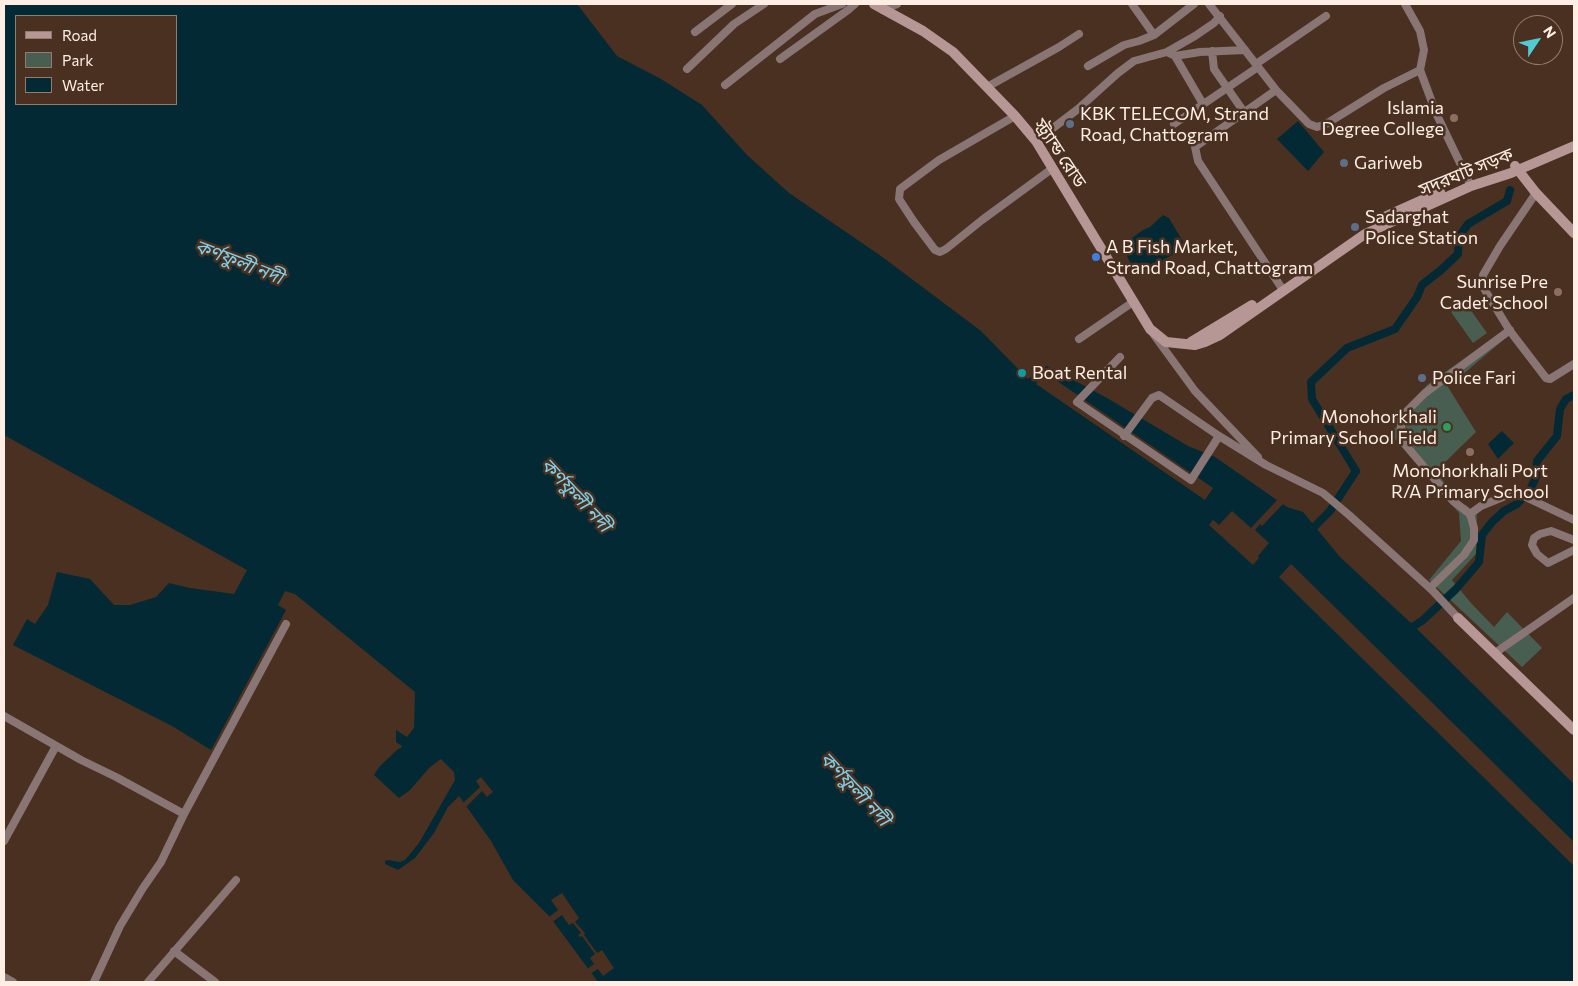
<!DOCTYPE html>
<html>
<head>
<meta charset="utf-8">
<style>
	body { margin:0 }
	#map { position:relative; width:1578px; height:986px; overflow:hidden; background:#493020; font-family:Commissioner,sans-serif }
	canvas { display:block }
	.frame { position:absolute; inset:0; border:5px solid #feeee3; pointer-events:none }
	.legend { position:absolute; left:15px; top:15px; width:162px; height:90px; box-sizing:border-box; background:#493020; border:1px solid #917c6e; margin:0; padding:6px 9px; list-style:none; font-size:15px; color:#feeee3 }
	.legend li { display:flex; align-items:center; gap:10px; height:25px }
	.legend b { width:25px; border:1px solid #917c6e }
	.north { position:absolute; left:1513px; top:15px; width:50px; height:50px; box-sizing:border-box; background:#493020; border:1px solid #917c6e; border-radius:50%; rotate:56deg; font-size:14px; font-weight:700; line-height:20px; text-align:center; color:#feeee3 }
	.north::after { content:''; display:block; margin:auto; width:18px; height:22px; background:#51ccd5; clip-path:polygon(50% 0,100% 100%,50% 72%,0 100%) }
</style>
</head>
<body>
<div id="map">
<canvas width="1578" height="986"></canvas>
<div class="frame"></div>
<ul class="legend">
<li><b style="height:6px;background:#b79796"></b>Road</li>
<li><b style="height:14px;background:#475e51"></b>Park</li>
<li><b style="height:14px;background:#032934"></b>Water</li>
</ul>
<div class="north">N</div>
</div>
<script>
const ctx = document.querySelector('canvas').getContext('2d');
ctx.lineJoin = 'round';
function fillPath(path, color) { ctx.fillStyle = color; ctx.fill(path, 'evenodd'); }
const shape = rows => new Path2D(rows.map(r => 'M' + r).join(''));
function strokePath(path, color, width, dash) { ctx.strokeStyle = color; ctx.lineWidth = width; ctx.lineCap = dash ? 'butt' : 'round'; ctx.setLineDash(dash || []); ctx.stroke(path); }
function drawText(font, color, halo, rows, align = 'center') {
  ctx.font = font + ' Commissioner,"Noto Sans Bengali",sans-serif'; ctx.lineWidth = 5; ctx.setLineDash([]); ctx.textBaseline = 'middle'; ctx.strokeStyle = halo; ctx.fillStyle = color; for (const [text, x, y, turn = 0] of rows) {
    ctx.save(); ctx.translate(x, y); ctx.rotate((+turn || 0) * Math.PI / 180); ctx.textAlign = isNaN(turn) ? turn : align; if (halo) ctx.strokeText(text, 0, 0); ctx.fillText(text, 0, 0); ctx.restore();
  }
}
const green = shape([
	[1465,302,1487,333,1473,343,1451,312],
	[1504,330,1508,336,1448,387,1476,432,1436,471,1461,505,1466,505,1477,515,1476,554,1452,580,1471,603,1494,627,1507,612,1542,648,1522,667,1429,580,1461,541,1459,513,1390,433,1398,425,1389,414,1411,406,1427,385]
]);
const water = shape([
	[4,4,577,4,617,56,661,79,702,105,747,155,789,193,881,256,981,331,1028,379,1047,366,1107,398,1188,446,1215,457,1287,507,1303,512,1340,557,1414,626,1574,784,1574,982,598,982,550,917,513,880,491,841,459,796,448,807,434,833,415,858,398,870,385,864,385,861,388,860,400,862,405,860,419,843,455,780,454,772,441,759,430,767,410,790,399,798,374,775,379,767,398,749,401,748,402,746,396,742,396,730,407,737,414,728,415,692,295,594,285,591,278,605,286,610,211,750,172,726,13,645,27,619,35,624,48,605,57,572,90,579,114,605,130,605,156,597,169,583,190,588,234,594,247,570,4,435],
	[16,16,176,16,176,104,16,104],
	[1298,121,1324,152,1308,171,1277,139],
	[1163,215,1169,218,1186,247,1142,272,1133,269,1122,245,1143,230,1150,227],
	[1502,431,1514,443,1498,459,1488,444]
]);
const pier = shape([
	[1044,372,1213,488,1205,500,1036,384],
	[1279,498,1285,502,1262,526,1260,524,1255,530,1269,543,1258,556,1259,558,1253,565,1209,525,1213,520,1219,525,1232,511,1251,528],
	[1291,564,1574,842,1574,866,1279,577],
	[481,777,493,792,487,797,482,791,465,808,462,804,480,787,476,781],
	[562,893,579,918,575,922,585,933,584,935,597,953,602,950,614,968,603,976,598,969,590,974,586,970,594,964,590,958,595,954,582,936,580,937,578,935,581,933,573,923,569,925,562,915,551,923,548,918,558,910,551,900]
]);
const canal = shape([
	[1309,532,1330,511,1356,471,1312,399,1311,382,1347,348,1395,329,1417,297,1422,285,1441,270,1458,254,1459,237,1468,224,1507,201,1510,190],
	[1405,628,1414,626,1423,620,1456,589,1479,562,1482,535,1492,522,1504,511,1517,504,1530,490,1536,477,1537,461,1557,436,1560,409,1566,399,1574,395]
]);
const street = shape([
	[1132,4,1154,35],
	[1209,4,1276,90,1309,124,1317,127,1326,124,1384,88,1420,70],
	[1405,4,1420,31,1424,50,1420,70,1436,113,1471,186],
	[883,10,897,4],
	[695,32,732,4],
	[1212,51,1214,69,1244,112],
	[1167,52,1195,36,1214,23,1220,16],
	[1175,56,1203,104],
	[780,59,848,10,855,4],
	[1256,64,1326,16],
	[1088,66,1124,45,1139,41,1154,35,1194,4],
	[687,69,734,24,764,4],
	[725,85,815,14,842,4],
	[987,87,1059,47,1079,34],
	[1276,90,1195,147,1198,161,1283,290],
	[1015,116,939,160,900,189,899,199,914,222,935,250,940,252,946,249,982,220,1053,168],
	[1174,124,1258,67],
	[1036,141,1078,109,1118,73,1134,61,1167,52,1175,56,1200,52,1245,50],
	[1536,193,1500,246,1483,275,1483,287,1510,331,1546,378,1550,379,1574,364],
	[1154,335,1195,391,1258,457],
	[1079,339,1133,302],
	[1120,357,1077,402,1191,480,1219,436],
	[1124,436,1152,398,1159,395,1219,436,1266,465,1323,493,1349,515,1432,590,1458,618],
	[1470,514,1481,506,1515,492,1574,520],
	[1574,540,1551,531,1540,534,1534,538,1532,545,1537,554,1548,563,1574,550],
	[1430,588,1464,555,1474,540,1474,528,1470,514,1453,501,1403,442,1401,436,1401,421,1404,414,1425,393,1510,330],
	[1495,653,1574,598],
	[4,716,81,760,116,777,184,814],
	[4,841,56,746],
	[174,951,215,982],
	[4,977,13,982],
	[94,982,120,926,143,888,161,862,184,814,286,624],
	[148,982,236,880]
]);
const secondary = shape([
	[874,4,923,31,953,52,1015,116,1036,141,1150,329,1166,342,1195,345,1205,342,1220,335,1365,234,1471,186,1511,173,1574,146],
	[1515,166,1536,193,1574,233],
	[1382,218,1440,192],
	[1191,342,1252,305],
	[1458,618,1574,730]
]);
const markers = [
	[1454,118,5,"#8d6e63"],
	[1070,124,5,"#5c6f8a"],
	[1344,163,5,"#5c6f8a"],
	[1355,227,5,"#5c6f8a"],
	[1096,257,5,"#3f7fe0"],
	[1558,292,5,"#8d6e63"],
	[1022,373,5,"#0f9aa8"],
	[1422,378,5,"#5c6f8a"],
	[1447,427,5,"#2e9e5b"],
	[1470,452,5,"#8d6e63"]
];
const poiNames = [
	["Islamia",1444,108,"right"],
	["Degree College",1444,129,"right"],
	["KBK TELECOM, Strand",1080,114],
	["Road, Chattogram",1080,135],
	["Gariweb",1354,163],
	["Sadarghat",1365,217],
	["Police Station",1365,238],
	["A B Fish Market,",1106,247],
	["Strand Road, Chattogram",1106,268],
	["Sunrise Pre",1548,282,"right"],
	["Cadet School",1548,303,"right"],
	["Boat Rental",1032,373],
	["Police Fari",1432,378],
	["Monohorkhali",1437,417,"right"],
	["Primary School Field",1437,438,"right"],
	["Monohorkhali Port",1470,471,"center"],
	["R/A Primary School",1470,492,"center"]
];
const streetNames = [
	["স্ট্র্যান্ড রোড",1060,153,56],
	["সদরঘাট সড়ক",1466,172,-22]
];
const waterNames = [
	["কর্ণফুলী নদী",239,262,21],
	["কর্ণফুলী নদী",576,495,47],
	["কর্ণফুলী নদী",855,789,47]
];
fillPath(green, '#475e51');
fillPath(water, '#032934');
fillPath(pier, '#493020');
strokePath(canal, '#032934', 8);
strokePath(street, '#897574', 8);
strokePath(secondary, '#b79796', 10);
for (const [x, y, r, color] of markers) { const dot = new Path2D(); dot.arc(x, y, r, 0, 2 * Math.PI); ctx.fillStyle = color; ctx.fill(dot); strokePath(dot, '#493020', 2); }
drawText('18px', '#feeee3', '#493020', poiNames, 'left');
drawText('18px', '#feeee3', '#493020', streetNames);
drawText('italic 19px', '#80d0ea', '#493020', waterNames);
</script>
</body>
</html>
